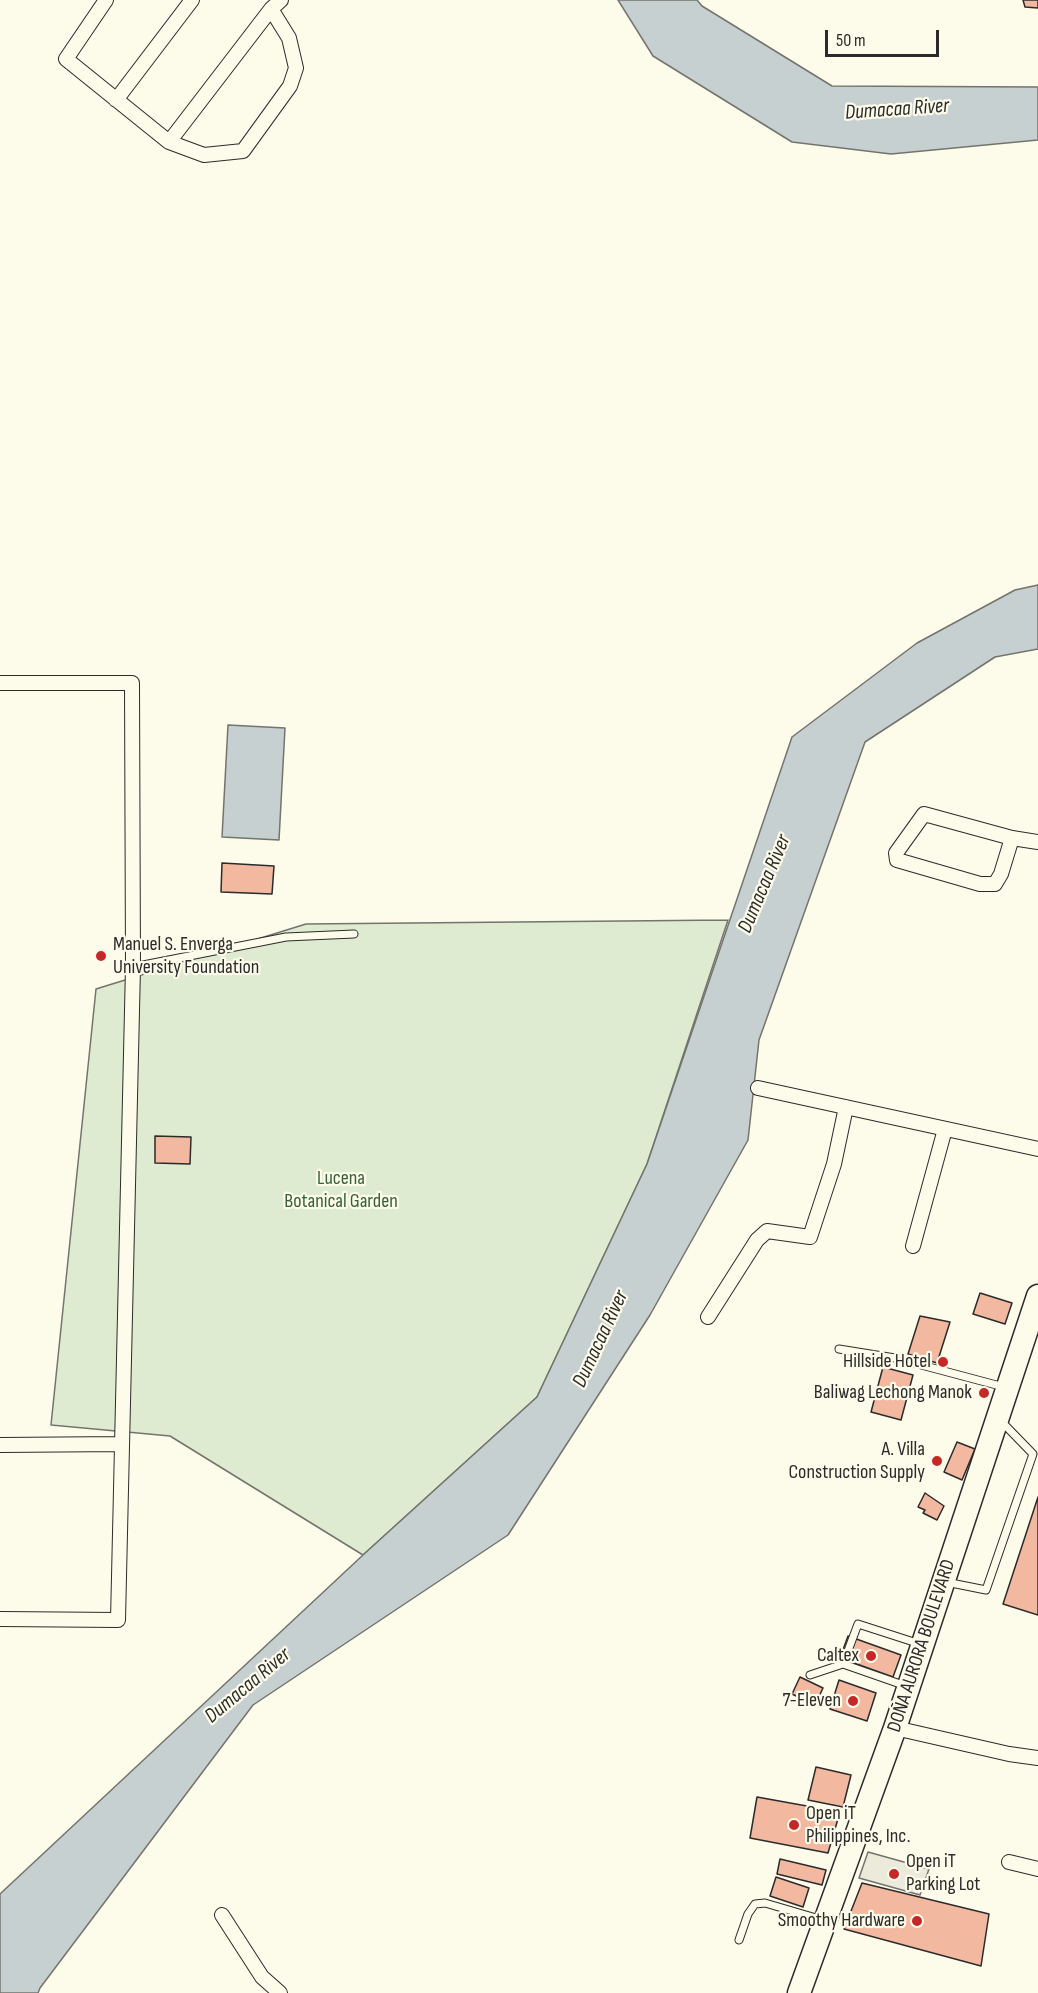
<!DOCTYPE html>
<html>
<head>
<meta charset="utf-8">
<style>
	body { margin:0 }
	#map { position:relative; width:1038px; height:1993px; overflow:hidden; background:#fdfbea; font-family:"Sofia Sans Condensed",sans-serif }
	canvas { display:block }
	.scale { position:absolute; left:825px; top:30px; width:114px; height:27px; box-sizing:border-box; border:3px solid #2b2b2b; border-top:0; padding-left:8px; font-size:18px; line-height:21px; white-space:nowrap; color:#2b2b2b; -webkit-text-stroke:4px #fdfbea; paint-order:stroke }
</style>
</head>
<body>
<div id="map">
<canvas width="1038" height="1993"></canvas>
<div class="scale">50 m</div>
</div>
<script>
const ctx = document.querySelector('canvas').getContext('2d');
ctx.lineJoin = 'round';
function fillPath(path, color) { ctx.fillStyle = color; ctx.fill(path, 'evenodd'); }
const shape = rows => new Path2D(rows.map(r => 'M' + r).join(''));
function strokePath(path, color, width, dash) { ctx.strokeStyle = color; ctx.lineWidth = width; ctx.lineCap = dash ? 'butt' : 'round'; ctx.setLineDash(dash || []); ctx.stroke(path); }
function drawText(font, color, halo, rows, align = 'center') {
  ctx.font = font + ' "Sofia Sans Condensed",sans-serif'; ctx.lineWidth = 4.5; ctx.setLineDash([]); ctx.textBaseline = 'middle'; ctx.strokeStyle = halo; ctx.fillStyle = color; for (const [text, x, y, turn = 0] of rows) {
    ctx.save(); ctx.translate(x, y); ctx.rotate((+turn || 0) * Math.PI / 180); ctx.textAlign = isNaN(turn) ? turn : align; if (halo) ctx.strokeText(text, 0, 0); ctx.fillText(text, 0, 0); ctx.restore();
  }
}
const green = shape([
	[728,920,647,1164,537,1397,363,1555,170,1436,51,1425,96,989,306,924,728,920]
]);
const parking = shape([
	[868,1852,929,1869,920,1895,859,1878,868,1852]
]);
const water = shape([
	[618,0,697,0,702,6,832,86,1038,87,1038,140,891,154,792,142,653,56,618,0],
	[1038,585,1038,649,995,657,865,742,759,1040,748,1140,650,1315,508,1535,253,1705,40,1988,38,1993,0,1993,0,1894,363,1555,537,1397,647,1164,792,737,917,643,1015,590,1038,585],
	[228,725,285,728,279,840,222,837,228,725]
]);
const building = shape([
	[1023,0,1038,0,1038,8,1025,7,1023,0],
	[222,863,274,866,272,894,221,892,222,863],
	[155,1136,191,1137,190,1164,155,1163,155,1136],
	[980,1293,1012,1303,1005,1324,973,1314,980,1293],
	[920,1316,950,1322,937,1363,908,1354,920,1316],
	[883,1367,913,1375,901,1420,871,1412,883,1367],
	[957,1442,975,1449,962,1480,944,1472,957,1442],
	[925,1493,944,1506,937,1520,923,1513,925,1510,918,1507,925,1493],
	[1038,1497,1038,1615,1003,1604,1038,1497],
	[848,1636,901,1655,893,1677,840,1658,848,1636],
	[800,1677,823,1688,815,1705,792,1694,800,1677],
	[839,1680,876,1693,867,1721,830,1709,839,1680],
	[816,1767,851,1775,843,1807,808,1800,816,1767],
	[757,1797,840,1812,828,1853,750,1838,757,1797],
	[780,1859,826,1870,822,1885,777,1874,780,1859],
	[776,1877,809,1888,803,1907,770,1896,776,1877],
	[862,1883,989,1914,981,1966,844,1929,862,1883]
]);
const lane = shape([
	[133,967,286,937,354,934],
	[839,1349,895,1358,1004,1387],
	[946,1582,986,1590,1033,1454,1000,1420],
	[843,1664,858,1624,920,1644],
	[810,1675,843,1664,906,1686],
	[739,1940,748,1914,755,1904,765,1903,823,1920]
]);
const street = shape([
	[106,0,66,59,169,142,204,155,243,151,290,86,296,68,289,38,271,9],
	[116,100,192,0],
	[169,142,271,9,281,0],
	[0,683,132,683,133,967,118,1620,0,1619],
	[1012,838,1001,874,995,884,980,884,897,860,896,853,924,814,1012,838,1038,842],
	[758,1088,1038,1149],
	[913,1246,945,1129],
	[708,1317,757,1240,767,1231,810,1237,834,1164,846,1107],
	[0,1445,122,1444],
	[895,1728,1009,1754,1038,1758],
	[1009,1862,1038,1869],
	[222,1915,262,1977,280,1993]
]);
const primary = shape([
	[799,1993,895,1728,1038,1296]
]);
const markers = [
	[101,956,6,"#c62828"],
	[943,1362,6,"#c62828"],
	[984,1393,6,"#c62828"],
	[937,1461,6,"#c62828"],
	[871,1656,6,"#c62828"],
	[853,1701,6,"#c62828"],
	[794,1825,6,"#c62828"],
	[894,1874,6,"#c62828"],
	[917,1921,6,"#c62828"]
];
const poiNames = [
	["Manuel S. Enverga",113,945,"left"],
	["University Foundation",113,968,"left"],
	["Hillside Hotel",931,1362],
	["Baliwag Lechong Manok",972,1393],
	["A. Villa",925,1450],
	["Construction Supply",925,1473],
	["Caltex",859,1656],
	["7-Eleven",841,1701],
	["Open iT",806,1814,"left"],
	["Philippines, Inc.",806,1837,"left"],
	["Open iT",906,1862,"left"],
	["Parking Lot",906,1885,"left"],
	["Smoothy Hardware",905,1921]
];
const parkNames = [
	["Lucena",341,1179],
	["Botanical Garden",341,1202]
];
const streetNames = [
	["DOÑA AURORA BOULEVARD",922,1646,-72]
];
const waterNames = [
	["Dumacaa River",897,110,-4],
	["Dumacaa River",765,884,-67],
	["Dumacaa River",601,1339,-65],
	["Dumacaa River",248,1686,-40]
];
fillPath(green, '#deebd1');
strokePath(green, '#74746e', 1.5);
fillPath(parking, '#eceadb');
strokePath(parking, '#74746e', 1.5);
fillPath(water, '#c7d0d0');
strokePath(water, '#74746e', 1.5);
fillPath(building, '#f2b8a0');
strokePath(building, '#2b2b2b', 1.5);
strokePath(lane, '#2b2b2b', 9);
strokePath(street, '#2b2b2b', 16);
strokePath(primary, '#2b2b2b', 25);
strokePath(lane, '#fdfbea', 7);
strokePath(street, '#fdfbea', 14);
strokePath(primary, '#fdfbea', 22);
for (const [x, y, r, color] of markers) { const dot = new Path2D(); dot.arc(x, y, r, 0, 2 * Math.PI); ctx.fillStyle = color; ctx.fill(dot); strokePath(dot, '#fdfbea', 2); }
drawText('20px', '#2b2b2b', '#fdfbea', poiNames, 'right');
drawText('20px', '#34623c', '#fdfbea', parkNames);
drawText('20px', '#2b2b2b', '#fdfbea', streetNames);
drawText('italic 21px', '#2b2b2b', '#fdfbea', waterNames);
</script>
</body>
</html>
